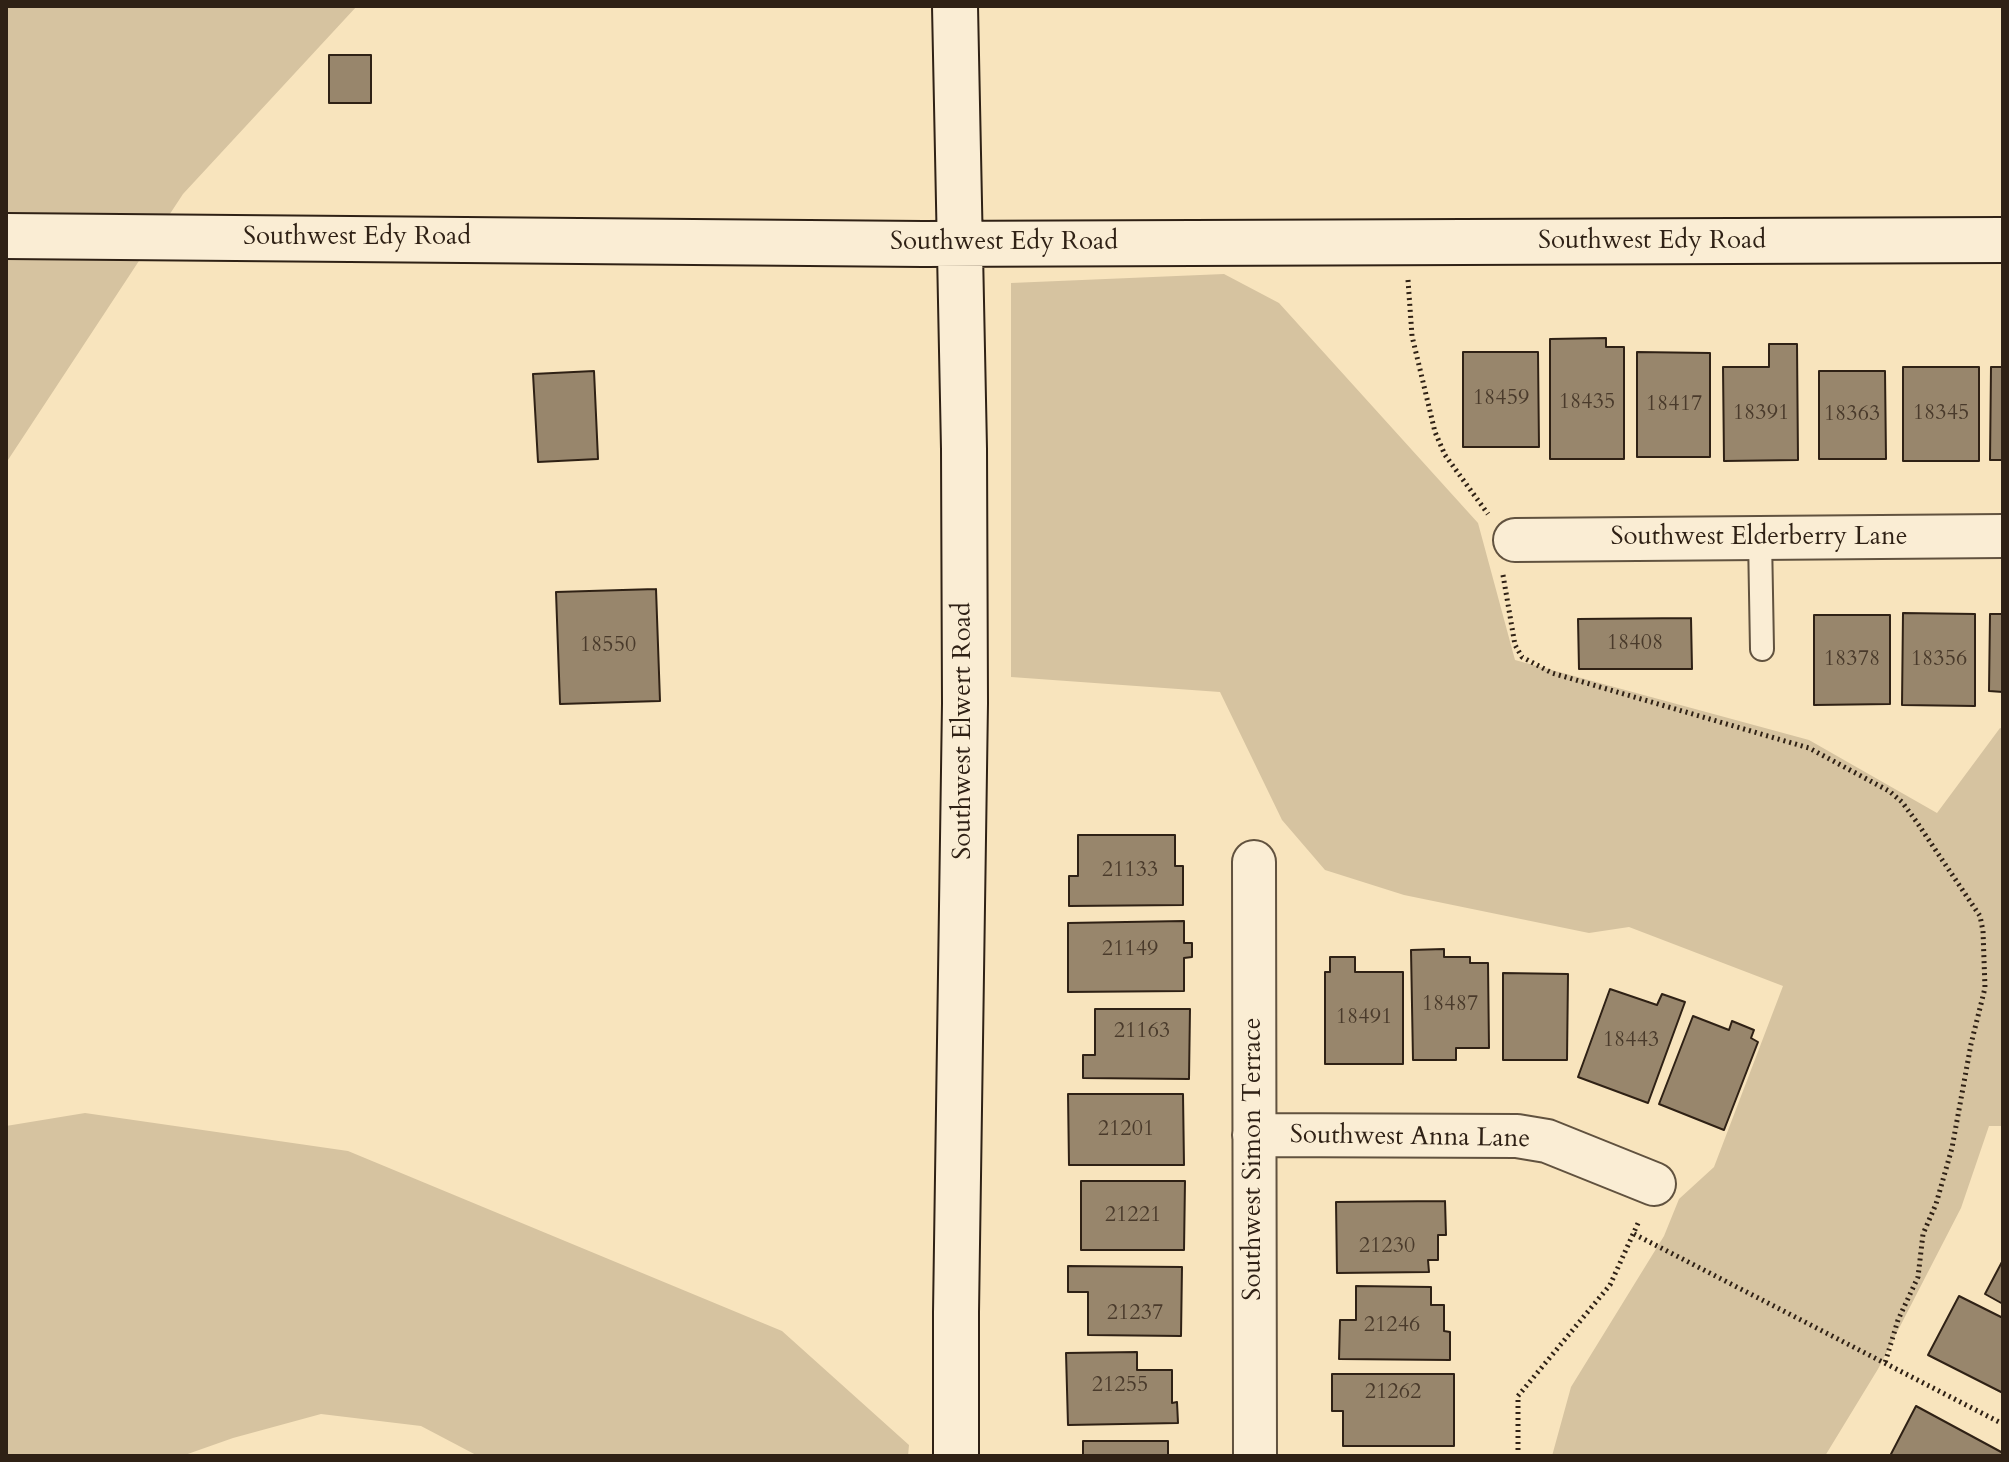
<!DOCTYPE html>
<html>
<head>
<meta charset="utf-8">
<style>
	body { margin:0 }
	#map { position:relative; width:2009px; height:1462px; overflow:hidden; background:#f8e4bd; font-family:Cardo,serif }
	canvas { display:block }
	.frame { position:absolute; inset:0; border:8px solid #2f2115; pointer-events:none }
</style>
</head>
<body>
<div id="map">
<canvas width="2009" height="1462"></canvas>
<div class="frame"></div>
</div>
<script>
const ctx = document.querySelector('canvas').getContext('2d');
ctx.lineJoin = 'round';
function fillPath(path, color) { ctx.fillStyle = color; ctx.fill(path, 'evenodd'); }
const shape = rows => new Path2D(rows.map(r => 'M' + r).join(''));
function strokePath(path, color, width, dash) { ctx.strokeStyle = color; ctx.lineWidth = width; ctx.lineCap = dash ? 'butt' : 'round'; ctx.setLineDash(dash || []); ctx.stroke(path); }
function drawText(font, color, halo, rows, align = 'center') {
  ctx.font = font + ' Cardo,serif'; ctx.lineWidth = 6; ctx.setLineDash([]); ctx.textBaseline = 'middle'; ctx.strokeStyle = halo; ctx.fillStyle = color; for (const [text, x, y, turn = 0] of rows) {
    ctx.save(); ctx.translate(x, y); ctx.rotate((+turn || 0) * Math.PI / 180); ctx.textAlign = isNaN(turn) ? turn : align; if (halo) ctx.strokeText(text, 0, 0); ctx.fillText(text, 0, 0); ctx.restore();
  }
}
const green = shape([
	[6,6,357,6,183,194,6,463],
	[1224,274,1279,303,1478,523,1515,660,1809,740,1937,813,2000,728,2003,729,2003,1126,1989,1126,1961,1208,1878,1369,1825,1456,1552,1456,1571,1387,1664,1236,1679,1199,1714,1167,1783,986,1629,927,1589,933,1404,895,1325,870,1282,820,1220,692,1011,677,1011,283],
	[85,1113,348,1151,782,1331,909,1445,908,1456,478,1456,421,1426,321,1414,233,1438,182,1456,6,1456,6,1126]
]);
const building = shape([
	[329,55,371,55,371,103,329,103,329,55],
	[1606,338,1606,347,1624,347,1624,459,1550,459,1550,339,1606,338],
	[1769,344,1797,344,1798,460,1724,461,1723,367,1769,367,1769,344],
	[1463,352,1538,352,1539,447,1463,447,1463,352],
	[1637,352,1710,353,1710,457,1637,457,1637,352],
	[1903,367,1979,367,1979,461,1903,461,1903,367],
	[1991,367,2003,367,2003,460,1990,460,1991,367],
	[594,371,598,459,538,462,533,374,594,371],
	[1819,371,1885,371,1886,459,1819,459,1819,371],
	[656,589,660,701,560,704,556,592,656,589],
	[1903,613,1975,614,1975,706,1902,705,1903,613],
	[1990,614,2003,614,2003,692,1989,691,1990,614],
	[1814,615,1890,615,1890,704,1814,705,1814,615],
	[1691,618,1692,669,1579,669,1578,619,1691,618],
	[1078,835,1175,835,1175,866,1183,866,1183,905,1069,906,1069,876,1078,876,1078,835],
	[1184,921,1184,943,1192,943,1192,957,1184,958,1184,991,1068,992,1068,923,1184,921],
	[1444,949,1444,957,1470,957,1470,963,1488,963,1489,1048,1456,1048,1456,1060,1413,1060,1411,950,1444,949],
	[1330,957,1355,957,1355,972,1403,972,1403,1064,1325,1064,1325,972,1330,972,1330,957],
	[1503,973,1568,974,1567,1060,1503,1060,1503,973],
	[1610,989,1657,1005,1662,994,1685,1002,1648,1103,1578,1077,1610,989],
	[1095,1009,1190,1009,1189,1079,1083,1078,1083,1055,1095,1055,1095,1009],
	[1693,1016,1729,1030,1732,1021,1754,1030,1751,1038,1758,1042,1724,1130,1659,1104,1693,1016],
	[1068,1094,1183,1094,1184,1165,1069,1165,1068,1094],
	[1081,1181,1185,1181,1184,1250,1081,1250,1081,1181],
	[1445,1201,1446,1235,1438,1235,1438,1260,1428,1260,1429,1272,1337,1273,1336,1202,1445,1201],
	[2003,1260,2003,1304,1985,1294,2003,1260],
	[1068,1266,1182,1267,1181,1336,1088,1335,1088,1292,1068,1292,1068,1266],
	[1356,1286,1431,1287,1431,1305,1444,1305,1444,1331,1450,1332,1450,1360,1339,1359,1340,1320,1356,1320,1356,1286],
	[1959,1296,2003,1318,2003,1393,1928,1355,1959,1296],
	[1137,1352,1137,1370,1172,1370,1172,1403,1177,1402,1178,1423,1068,1425,1066,1353,1137,1352],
	[1332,1374,1454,1374,1454,1446,1343,1446,1343,1411,1332,1411,1332,1374],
	[1916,1406,2003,1453,2001,1456,1890,1456,1916,1406],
	[1083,1441,1168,1441,1168,1456,1083,1456,1083,1441]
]);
const path = shape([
	[1408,280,1412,336,1435,432,1445,455,1488,514],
	[1503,575,1515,645,1522,657,1552,673,1809,748,1889,791,1902,802,1916,821,1980,916,1983,931,1985,988,1971,1044,1952,1148,1936,1204,1923,1234,1918,1277,1898,1320,1885,1363],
	[1634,1234,2003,1424],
	[1518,1456,1518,1396,1610,1285,1639,1221]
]);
const lane = shape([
	[1760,538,1762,649]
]);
const street = shape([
	[1515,540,2003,536],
	[1254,862,1255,1456],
	[1254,1135,1517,1136,1547,1141,1654,1184]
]);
const secondary = shape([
	[955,6,964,449,965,703,956,1312,956,1456],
	[6,236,923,244,2003,240]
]);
const numberNames = [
	["18459",1501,399],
	["18435",1587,403],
	["18417",1674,405],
	["18391",1761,414],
	["18345",1941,414],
	["18363",1852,415],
	["18408",1635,644],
	["18550",608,646],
	["18378",1852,660],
	["18356",1939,660],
	["21133",1130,871],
	["21149",1130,950],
	["18487",1450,1005],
	["18491",1364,1018],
	["21163",1142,1032],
	["18443",1631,1041],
	["21201",1126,1130],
	["21221",1133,1216],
	["21230",1387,1247],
	["21237",1135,1314],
	["21246",1392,1326],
	["21255",1120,1386],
	["21262",1393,1393]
];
const streetNames = [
	["Southwest Edy Road",357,238],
	["Southwest Edy Road",1652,242],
	["Southwest Edy Road",1004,243],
	["Southwest Elderberry Lane",1759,538],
	["Southwest Elwert Road",964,731,-90],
	["Southwest Anna Lane",1410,1138,1],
	["Southwest Simon Terrace",1254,1159,-90]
];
fillPath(green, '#d6c3a0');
fillPath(building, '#98866c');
strokePath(building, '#2f2115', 2);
strokePath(lane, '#61523f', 26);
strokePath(street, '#61523f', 46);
strokePath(secondary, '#2f2115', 48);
strokePath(path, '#2f2115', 5, [2, 4]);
strokePath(lane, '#faedd4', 22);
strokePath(street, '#faedd4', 42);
strokePath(secondary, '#faedd4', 44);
drawText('22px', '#493a2b', null, numberNames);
drawText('26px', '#2f2115', '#faedd4', streetNames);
</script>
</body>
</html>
